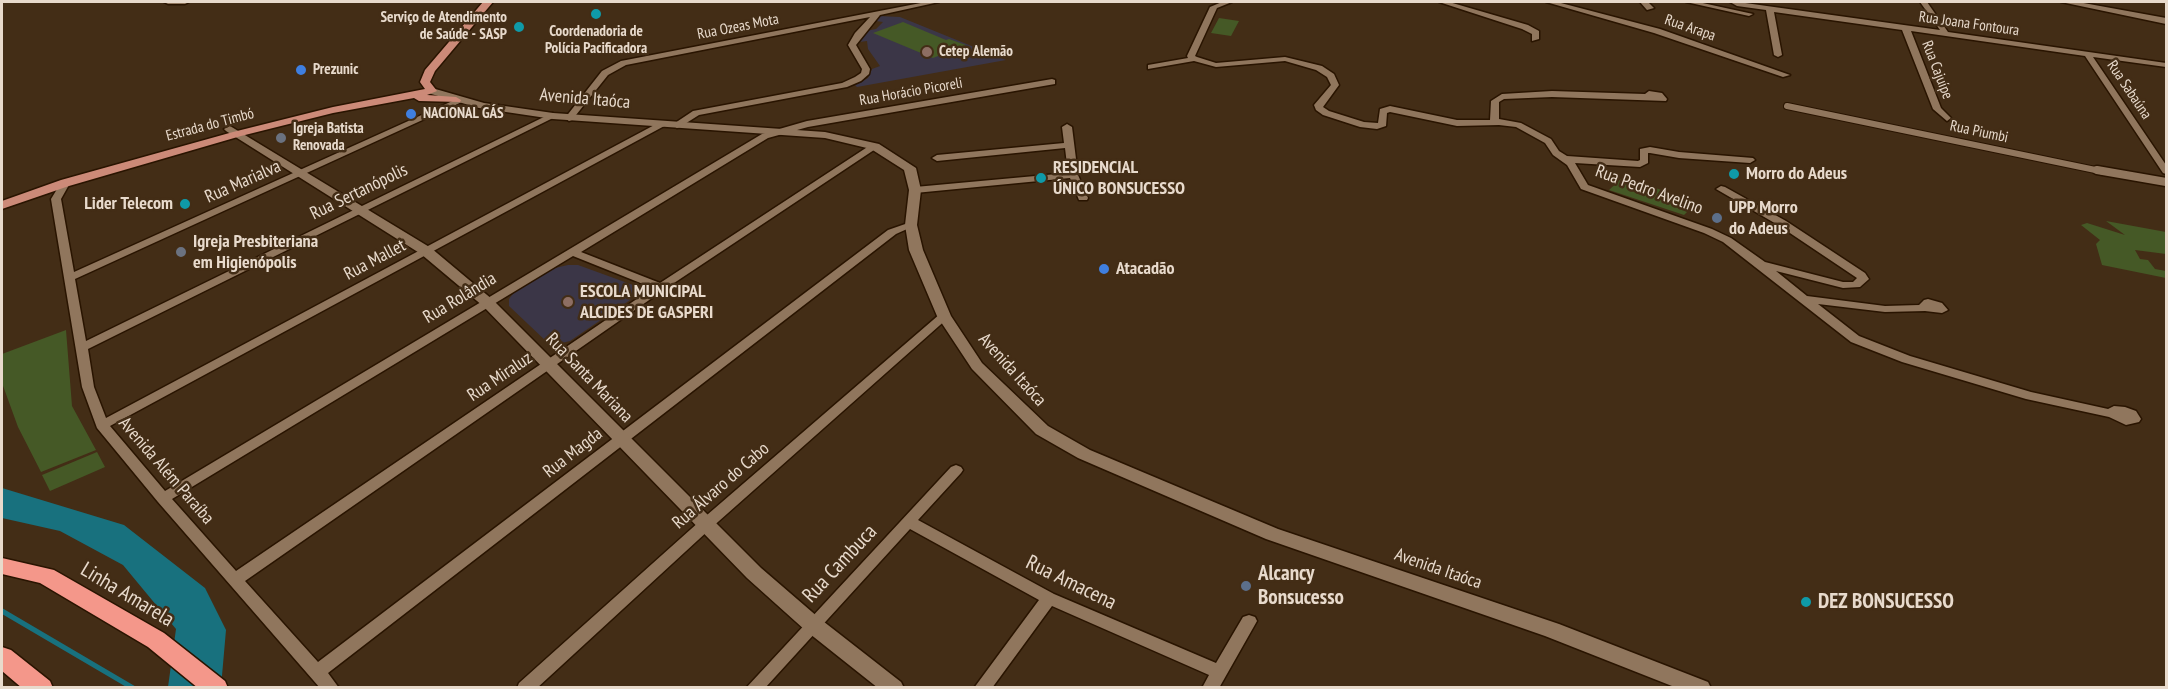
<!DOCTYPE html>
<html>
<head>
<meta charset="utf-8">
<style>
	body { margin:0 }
	#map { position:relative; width:2168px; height:689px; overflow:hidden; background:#432d16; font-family:"PT Sans Narrow",sans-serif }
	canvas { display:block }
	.frame { position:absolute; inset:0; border:3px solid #e8dacc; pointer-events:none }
</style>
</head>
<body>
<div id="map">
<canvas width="2168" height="689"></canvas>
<div class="frame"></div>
</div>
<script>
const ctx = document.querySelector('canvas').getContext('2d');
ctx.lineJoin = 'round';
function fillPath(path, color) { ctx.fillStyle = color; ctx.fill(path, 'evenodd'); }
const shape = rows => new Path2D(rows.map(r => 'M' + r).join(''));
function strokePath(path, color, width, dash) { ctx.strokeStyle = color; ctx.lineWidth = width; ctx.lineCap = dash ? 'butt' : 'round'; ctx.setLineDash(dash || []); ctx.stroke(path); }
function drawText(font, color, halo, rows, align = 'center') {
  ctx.font = font + ' "PT Sans Narrow",sans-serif'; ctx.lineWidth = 5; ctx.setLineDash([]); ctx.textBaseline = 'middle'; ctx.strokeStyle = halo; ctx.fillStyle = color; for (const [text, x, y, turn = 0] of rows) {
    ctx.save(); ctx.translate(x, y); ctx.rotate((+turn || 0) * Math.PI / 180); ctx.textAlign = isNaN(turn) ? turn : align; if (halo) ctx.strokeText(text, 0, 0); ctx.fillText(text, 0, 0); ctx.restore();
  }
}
const education = shape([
	[879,16,900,17,1006,60,857,87,855,85,868,78,872,69,880,66,868,49,867,41,859,42,866,31,876,29,883,22,876,21],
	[568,265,578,265,633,285,637,291,633,298,570,341,558,344,547,342,509,306,509,299,515,291,555,268]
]);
const green = shape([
	[1219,18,1239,21,1231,36,1211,33],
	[903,22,946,40,949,39,966,45,933,58,873,33],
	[1623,177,1697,202,1684,215,1609,190],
	[2106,221,2166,232,2166,254,2135,250,2140,259,2148,260,2155,269,2166,271,2166,278,2102,265,2096,244,2100,240,2081,225,2087,223,2125,235],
	[66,330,72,406,96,450,41,472,18,427,2,383,2,354],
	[97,452,105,467,50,491,42,475]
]);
const water = shape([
	[2,488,124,525,205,588,226,630,221,687,168,687,176,629,123,565,60,531,2,518]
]);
const stream = shape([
	[2,611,133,688]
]);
const pedestrianFar1 = shape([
	[1787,106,2105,172]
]);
const pedestrian = shape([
	[2097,170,2166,182]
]);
const minor = shape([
	[164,2,189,2,185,4,168,4,164,2],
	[926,2,939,2,880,15,856,45,870,69,869,74,861,81,847,87,699,115,680,127,677,128,672,125,693,111,842,83,855,77,861,73,862,69,848,45,855,33,870,17,626,65,608,75,572,120,569,121,565,118,602,71,621,61,926,2],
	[1222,2,1232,2,1217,8,1195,56,1197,57,1216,63,1285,57,1322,66,1334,74,1339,85,1323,107,1329,111,1364,122,1378,123,1380,109,1390,106,1457,120,1490,120,1491,101,1502,94,1552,91,1645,94,1649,91,1662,93,1667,99,1666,101,1552,97,1504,99,1499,102,1499,119,1521,123,1551,139,1559,151,1567,156,1638,161,1640,160,1640,149,1650,147,1679,152,1753,158,1755,160,1750,163,1679,158,1650,153,1648,153,1648,163,1640,167,1575,163,1588,185,1712,229,1731,238,1765,262,1843,282,1853,282,1857,278,1778,225,1716,189,1721,186,1725,187,1786,221,1865,273,1869,279,1860,287,1843,288,1776,271,1807,296,1885,306,1919,305,1924,300,1928,299,1942,303,1948,310,1942,313,1925,311,1885,312,1818,304,1859,336,1910,356,2031,392,2108,409,2114,406,2125,407,2136,411,2141,419,2139,422,2126,425,2109,417,2026,399,1902,362,1851,342,1723,242,1704,233,1581,189,1567,165,1553,155,1545,143,1516,127,1499,125,1457,126,1390,112,1387,113,1386,126,1377,129,1360,127,1323,115,1316,110,1314,105,1331,85,1327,77,1316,70,1285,61,1216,67,1194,61,1148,69,1148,65,1188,58,1187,56,1210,7,1222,2],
	[1439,2,1449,2,1528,25,1539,31,1539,39,1532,41,1532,34,1522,29,1439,2],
	[1546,2,1557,2,1660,29,1790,75,1783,77,1654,33,1546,2],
	[1640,2,1648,2,1654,8,1647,10,1640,2],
	[1686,2,1698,2,1753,14,1749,16,1686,2],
	[1730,2,1738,2,1940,30,1920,2,1927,2,1948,32,2166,63,2166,67,2093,57,2166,165,2166,174,2163,173,2085,56,1911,31,1941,108,1951,118,1947,121,1933,109,1902,30,1774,12,1782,55,1778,57,1774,55,1766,10,1737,6,1730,2],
	[1052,79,1055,80,1055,84,808,127,768,138,581,252,660,283,872,144,878,144,880,146,665,289,245,581,318,662,888,230,911,222,916,225,896,234,328,673,339,688,320,688,158,502,97,428,82,387,51,199,62,181,68,181,70,183,61,199,74,272,457,99,464,101,75,279,86,341,550,114,553,113,557,116,88,349,94,387,106,418,660,122,666,122,668,124,110,426,165,491,762,134,807,121,1052,79],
	[573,256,653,288,236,571,172,499,573,256],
	[1067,124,1072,127,1078,175,1088,198,1087,200,1079,200,1070,178,915,193,910,190,915,187,1068,173,1065,148,937,161,932,158,937,155,1064,143,1062,127,1067,124],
	[944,313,948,314,950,316,948,318,710,529,537,688,517,688,519,683,700,521,940,314,944,313],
	[956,465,961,467,963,470,961,473,918,520,1054,594,1216,663,1243,617,1249,615,1255,617,1257,621,1219,688,1202,688,1209,675,1052,606,992,688,974,688,1039,600,910,529,765,688,746,688,951,467,956,465]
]);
const tertiary = shape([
	[2061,2,2078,2,2166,18,2166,24,2061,2],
	[230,126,431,248,493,300,761,568,819,618,901,682,904,688,878,688,805,630,747,578,483,306,421,254,226,131,224,129,230,126]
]);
const secondary = shape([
	[432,88,484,103,553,113,825,132,879,144,916,168,921,190,917,225,923,250,951,316,982,363,1048,426,1090,450,1278,529,1559,624,1708,682,1711,688,1677,688,1545,636,1266,539,1078,458,1036,434,972,369,937,316,909,250,905,225,909,190,904,170,871,149,825,138,553,119,479,108,428,93,428,89,432,88]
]);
const primary = shape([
	[483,2,493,2,435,71,430,82,437,91,427,95,456,97,461,100,460,102,419,101,414,98,333,113,241,136,69,186,2,209,2,201,61,180,233,132,333,107,425,89,420,82,425,70,483,2]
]);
const motorway = shape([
	[2,558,54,570,164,633,225,681,228,688,198,688,148,647,40,583,2,574,2,558],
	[2,647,11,650,50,681,53,688,22,688,2,671,2,647]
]);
const markers = [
	[596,14,6,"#0f9aa8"],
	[519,27,6,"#0f9aa8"],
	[927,52,6,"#8d6e63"],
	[301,70,6,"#3f7fe0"],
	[411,114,6,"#3f7fe0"],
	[281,138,6,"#6b7280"],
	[1734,174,6,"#0f9aa8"],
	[1041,178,6,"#0f9aa8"],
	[185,204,6,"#0f9aa8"],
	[1717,218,6,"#5c6f8a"],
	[181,252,6,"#6b7280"],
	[1104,269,6,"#3f7fe0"],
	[568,302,6,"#8d6e63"],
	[1246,586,6,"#5c6f8a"],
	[1806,602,6,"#0f9aa8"]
];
const farPoinames = [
	["Serviço de Atendimento",507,18,"right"],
	["de Saúde - SASP",507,35,"right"],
	["Coordenadoria de",596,32,"center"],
	["Polícia Pacificadora",596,49,"center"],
	["Cetep Alemão",939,52],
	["Prezunic",313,70],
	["NACIONAL GÁS",423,114],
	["Igreja Batista",293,129],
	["Renovada",293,146]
];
const farStreetnames = [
	["Rua Joana Fontoura",1969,24,8],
	["Rua Ozeas Mota",738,27,-11],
	["Rua Arapa",1690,28,19],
	["Rua Cajuípe",1937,70,69],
	["Rua Sabaúna",2129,90,56],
	["Rua Horácio Picoreli",911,92,-10],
	["Estrada do Timbó",210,125,-15],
	["Rua Piumbi",1979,132,12]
];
const streetNames = [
	["Avenida Itaóca",585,99,5],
	["Rua Marialva",243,182,-24],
	["Rua Pedro Avelino",1649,190,20],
	["Rua Sertanópolis",359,192,-26],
	["Rua Mallet",375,260,-28],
	["Rua Rolândia",460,298,-31],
	["Avenida Itaóca",1012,370,48],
	["Rua Miraluz",500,377,-34],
	["Rua Santa Mariana",589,378,46],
	["Rua Magda",573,453,-38],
	["Avenida Além Paraíba",166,471,49],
	["Rua Álvaro do Cabo",721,486,-41],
	["Avenida Itaóca",1438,569,19]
];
const poiNames = [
	["RESIDENCIAL",1053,168],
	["ÚNICO BONSUCESSO",1053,189],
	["Morro do Adeus",1746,174],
	["Lider Telecom",173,204,"right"],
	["UPP Morro",1729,208],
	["do Adeus",1729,229],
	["Igreja Presbiteriana",193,242],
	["em Higienópolis",193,263],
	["Atacadão",1116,269],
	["ESCOLA MUNICIPAL",580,292],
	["ALCIDES DE GASPERI",580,313]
];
const nearStreetnames = [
	["Rua Cambuca",840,564,-47],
	["Rua Amacena",1071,583,26],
	["Linha Amarela",127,595,31]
];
const nearPoinames = [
	["Alcancy",1258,574],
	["Bonsucesso",1258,598],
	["DEZ BONSUCESSO",1818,602]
];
fillPath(education, '#3b3647');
fillPath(green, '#455926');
fillPath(water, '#18717e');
strokePath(stream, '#18717e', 5);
strokePath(pedestrianFar1, '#291400', 8);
strokePath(pedestrian, '#291400', 11);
strokePath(minor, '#291400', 3);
strokePath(tertiary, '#291400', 3);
strokePath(secondary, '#291400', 3);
strokePath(primary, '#291400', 3);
strokePath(motorway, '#291400', 3);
strokePath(pedestrianFar1, '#90765d', 6);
strokePath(pedestrian, '#90765d', 8);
fillPath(minor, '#90765d');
fillPath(tertiary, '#90765d');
fillPath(secondary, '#90765d');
fillPath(primary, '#cc8a78');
fillPath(motorway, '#f4978a');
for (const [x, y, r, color] of markers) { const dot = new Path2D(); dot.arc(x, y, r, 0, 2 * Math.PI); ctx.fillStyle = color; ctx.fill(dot); strokePath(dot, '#432d16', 2); }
drawText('bold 15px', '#e8dacc', '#432d16', farPoinames, 'left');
drawText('15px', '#e8dacc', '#432d16', farStreetnames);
drawText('18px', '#e8dacc', '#432d16', streetNames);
drawText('bold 18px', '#e8dacc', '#432d16', poiNames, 'left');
drawText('21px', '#e8dacc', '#432d16', nearStreetnames);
drawText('bold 21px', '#e8dacc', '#432d16', nearPoinames, 'left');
</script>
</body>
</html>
